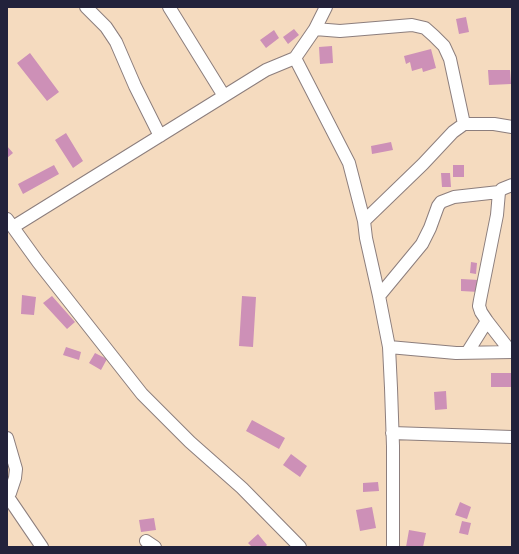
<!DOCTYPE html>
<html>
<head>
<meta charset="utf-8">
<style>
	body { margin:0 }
	#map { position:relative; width:519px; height:554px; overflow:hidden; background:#f5dbbf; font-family:Mali,sans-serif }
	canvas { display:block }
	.frame { position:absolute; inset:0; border:8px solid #22223b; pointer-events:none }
</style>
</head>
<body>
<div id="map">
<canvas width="519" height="554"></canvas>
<div class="frame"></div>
</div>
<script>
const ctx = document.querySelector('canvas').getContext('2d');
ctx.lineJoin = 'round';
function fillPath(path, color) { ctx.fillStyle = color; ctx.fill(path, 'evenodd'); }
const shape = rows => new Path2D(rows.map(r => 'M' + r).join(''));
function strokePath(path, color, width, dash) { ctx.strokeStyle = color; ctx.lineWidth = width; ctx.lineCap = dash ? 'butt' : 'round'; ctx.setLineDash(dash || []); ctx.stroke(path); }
const building = shape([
	[466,17,469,32,459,34,456,19],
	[294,29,299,35,288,44,283,37],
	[274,30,279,38,266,48,260,40],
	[332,46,333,63,320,64,319,47],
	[431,49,436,68,423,72,422,68,412,71,410,62,406,64,404,56],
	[30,53,59,92,47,101,17,63],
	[488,70,510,70,511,84,489,85],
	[66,133,83,161,73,168,55,140],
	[391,142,393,150,372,154,371,146],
	[7,146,13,153,7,158],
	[54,165,59,174,23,194,18,184],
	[453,165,464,165,464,177,453,177],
	[441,173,450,173,451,187,442,187],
	[471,262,477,263,476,274,470,273],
	[461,279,479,280,479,292,461,291],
	[22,295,36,297,34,315,21,314],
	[52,296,75,322,67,329,43,303],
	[242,296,256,297,253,347,239,346],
	[66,347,81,352,79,360,63,355],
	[95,353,107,359,101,370,89,363],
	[491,373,512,373,512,387,491,387],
	[446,391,447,409,435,410,434,392],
	[252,420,285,438,279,449,246,431],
	[291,454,307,466,300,477,283,465],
	[378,482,379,491,363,492,363,483],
	[460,502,471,507,467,519,455,515],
	[372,507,376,528,360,531,356,510],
	[154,518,156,530,141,532,139,520],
	[462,521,471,523,468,535,459,533],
	[409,530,426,533,423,547,406,547],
	[258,534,267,545,265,547,252,547,248,543]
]);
const street = shape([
	[86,7,106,27,116,42,135,86,160,136],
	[169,7,224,96],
	[315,29,340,31,412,25,425,28,434,36,444,46,450,59,464,124],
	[295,58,349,163,364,221,366,238,379,296,389,347,391,388,393,446,393,547],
	[7,219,38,262,142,394,190,442,242,488,300,547],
	[364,221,423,164,453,132,464,124,494,124,512,127],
	[13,227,266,70,295,58,315,29,326,7],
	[379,296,422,244,430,228,438,206,441,202,454,197,499,192],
	[389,347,456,353,512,352],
	[511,352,487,321,481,312,479,306,480,300,497,215,499,192,502,189,512,185],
	[467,353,487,321],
	[392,433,512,437],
	[7,438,16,469,15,478,10,493,7,498],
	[8,497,42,547],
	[146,541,155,547]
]);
fillPath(building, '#cd90b7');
strokePath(street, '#8c7e7d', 14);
strokePath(street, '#fff', 12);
</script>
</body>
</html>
